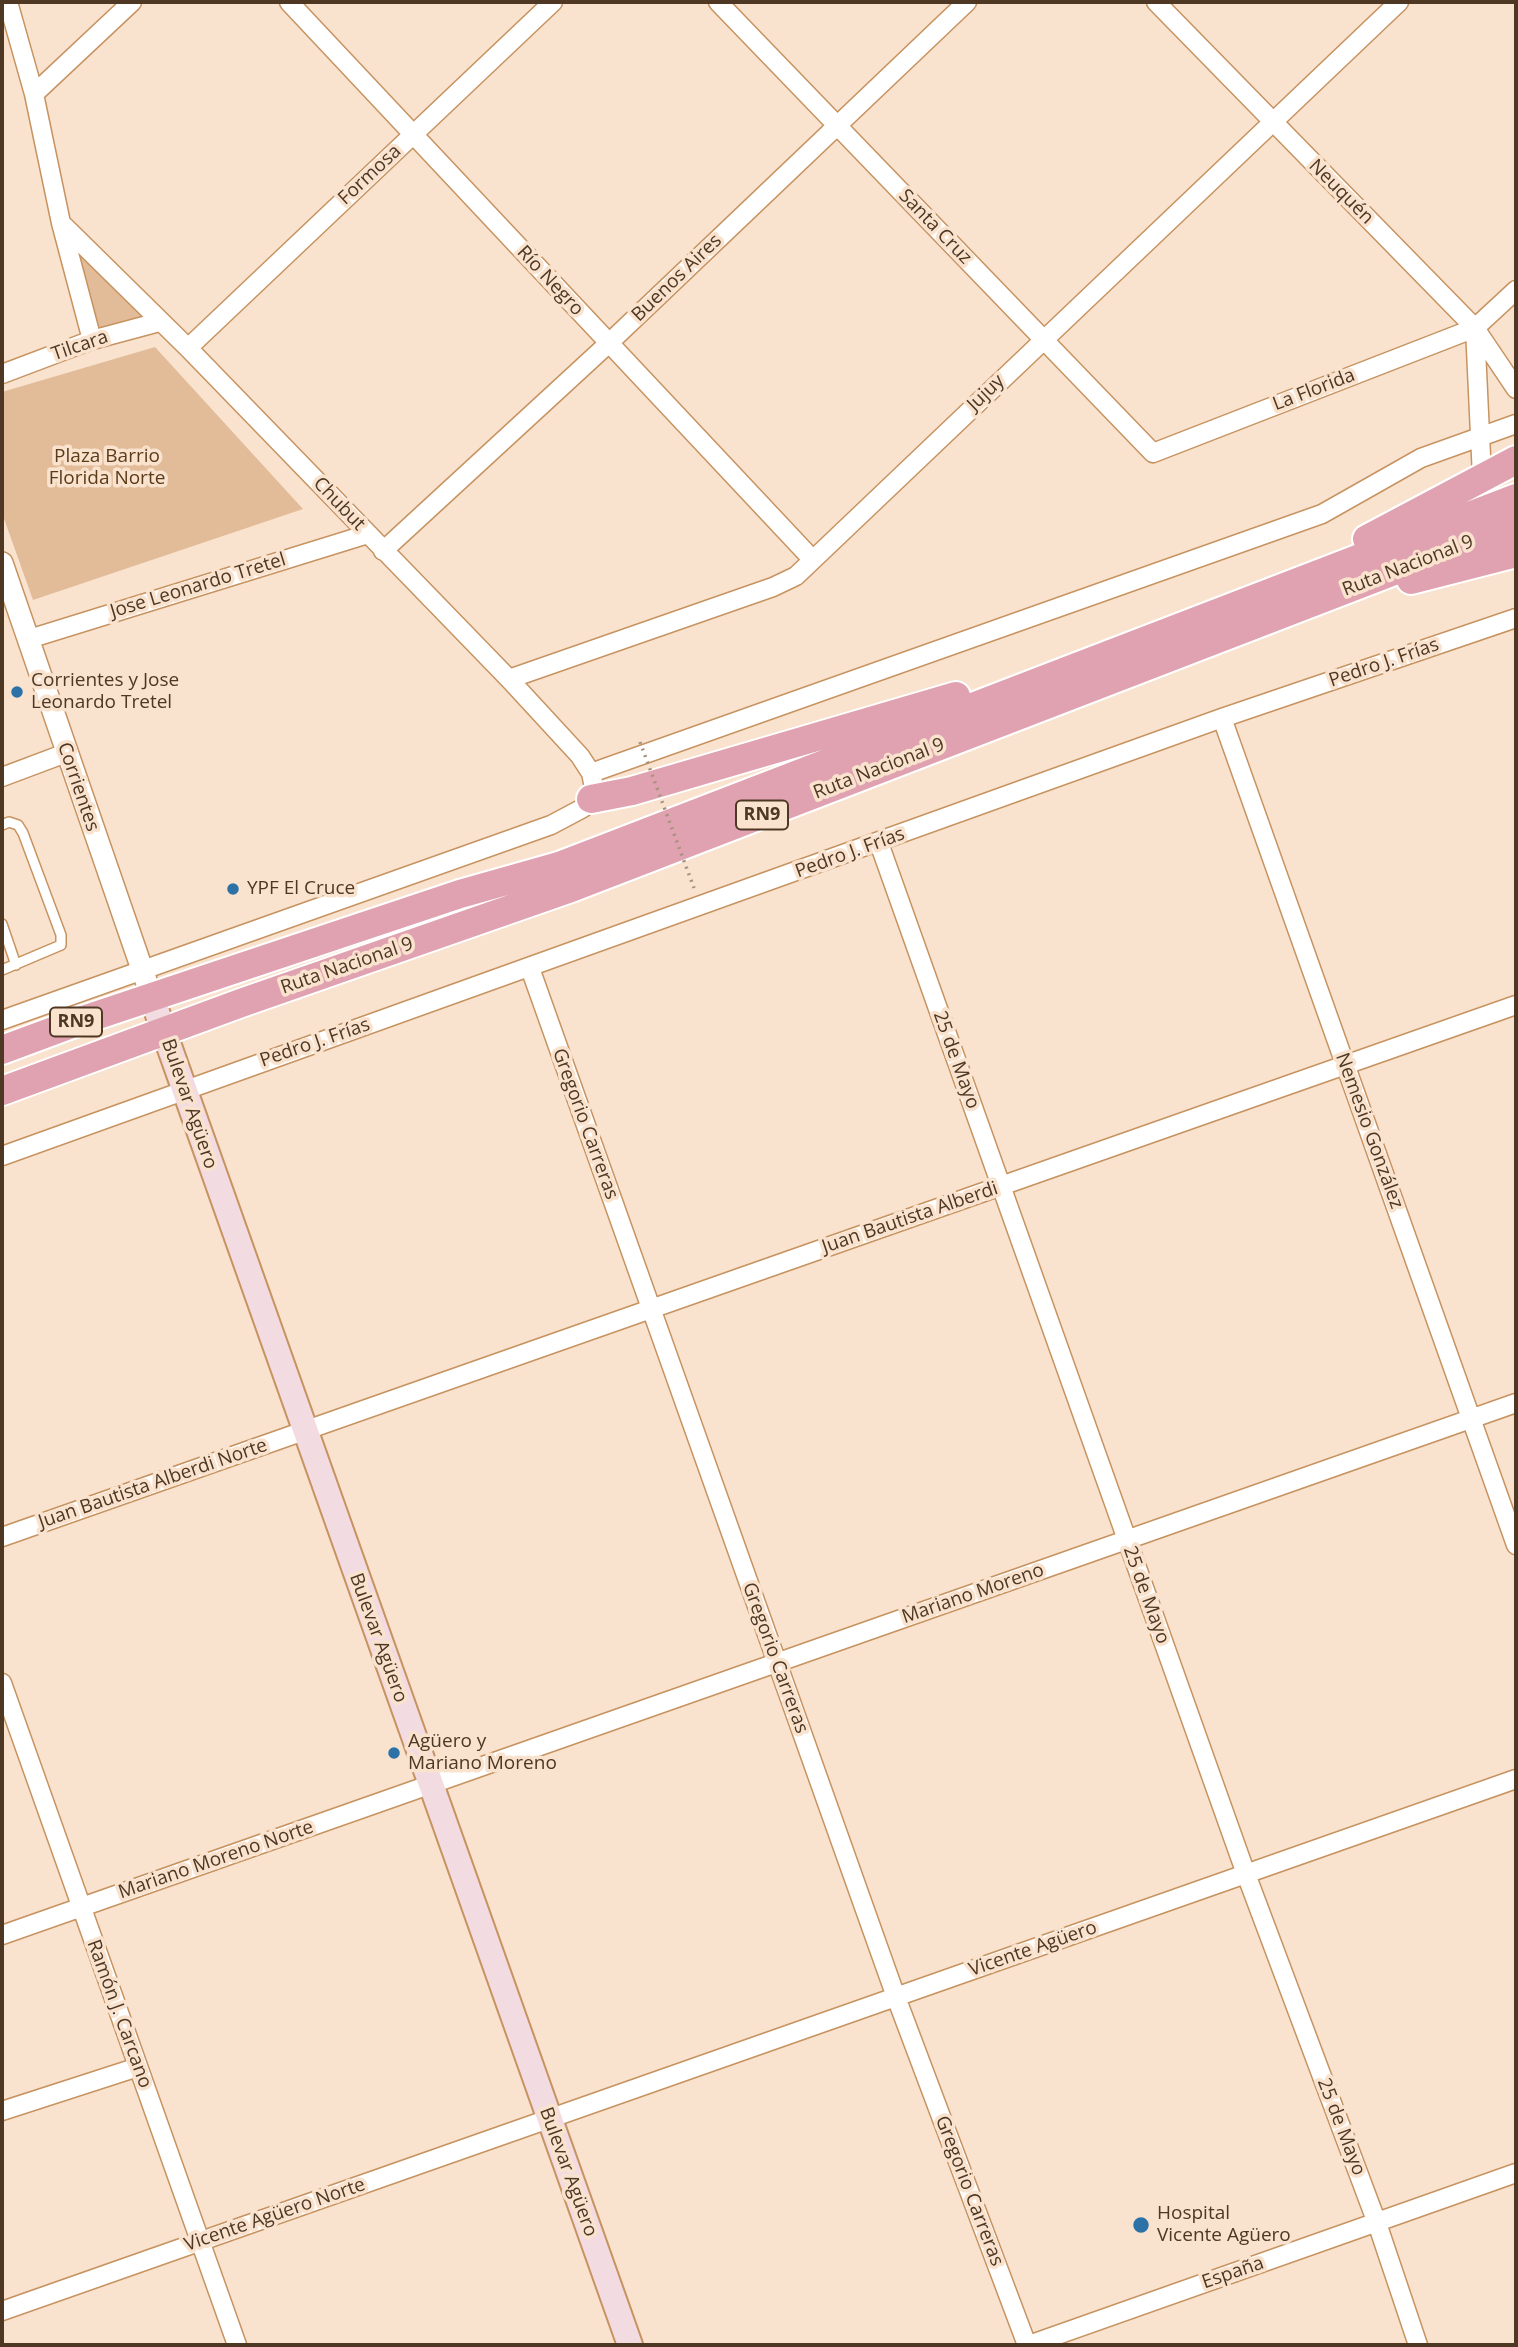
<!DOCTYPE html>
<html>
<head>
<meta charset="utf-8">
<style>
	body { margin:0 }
	#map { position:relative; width:1518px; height:2347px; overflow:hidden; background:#f9e3ce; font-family:"Open Sans",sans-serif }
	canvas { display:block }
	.frame { position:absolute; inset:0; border:4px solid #4e3823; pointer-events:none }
</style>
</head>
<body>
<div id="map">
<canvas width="1518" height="2347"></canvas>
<div class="frame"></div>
</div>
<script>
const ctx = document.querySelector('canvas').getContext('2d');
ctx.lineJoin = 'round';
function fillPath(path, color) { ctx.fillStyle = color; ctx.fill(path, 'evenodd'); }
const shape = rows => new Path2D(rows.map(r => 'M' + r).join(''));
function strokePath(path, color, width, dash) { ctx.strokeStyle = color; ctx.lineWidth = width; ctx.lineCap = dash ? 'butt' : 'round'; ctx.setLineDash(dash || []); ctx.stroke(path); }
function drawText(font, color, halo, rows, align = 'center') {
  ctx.font = font + ' "Open Sans",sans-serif'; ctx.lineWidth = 7; ctx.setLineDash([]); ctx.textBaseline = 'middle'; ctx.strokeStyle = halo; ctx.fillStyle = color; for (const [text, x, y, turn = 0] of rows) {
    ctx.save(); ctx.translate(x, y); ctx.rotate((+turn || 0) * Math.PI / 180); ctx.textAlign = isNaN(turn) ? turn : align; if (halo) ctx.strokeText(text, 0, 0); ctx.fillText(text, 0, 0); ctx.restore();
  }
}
const green = shape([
	[66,232,153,320,95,336],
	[155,347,303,509,33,600,2,513,2,392]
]);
const service = shape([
	[2,825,9,822,18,825,23,833,61,935,61,945,2,970],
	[2,924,16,965]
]);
const minor = shape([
	[8,2,34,94,61,223,92,340],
	[289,2,812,559],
	[718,2,1153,453,1475,328,1516,290],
	[1156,2,1475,328,1516,389],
	[34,94,132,2],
	[1475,328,1482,477],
	[188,348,553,2],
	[2,374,92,340,159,322],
	[383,551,609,343,967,2],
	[29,639,368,534],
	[509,679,773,587,796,576,1399,2],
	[1222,718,1516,1545],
	[591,773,1322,514,1421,458,1516,424],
	[2,777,66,753],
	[879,843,1246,1874,1377,2223,1418,2345],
	[530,968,896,1997,1027,2345],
	[2,1020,551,825,583,808,591,799,594,787,591,773,580,756,509,679,188,348,61,223],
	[2,1156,1222,718,1516,618],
	[2,1537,1516,1005],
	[2,1683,237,2345],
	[2,1935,1516,1403],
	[2,2111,138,2067],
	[2,2311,1516,1779],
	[1029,2345,1516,2173]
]);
const tertiary = shape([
	[2,563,152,998]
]);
const secondary = shape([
	[152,998,630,2345]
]);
const trunk = shape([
	[1367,539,1516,460],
	[1411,580,1516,553],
	[591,799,632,791,956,696],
	[2,1050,80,1021,460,894,559,866,1516,498],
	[2,1091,241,1003,571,888,1516,524]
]);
const pathBridge = shape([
	[640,742,694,888]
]);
const markers = [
	[17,692,7,"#2c72a6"],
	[233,889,7,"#2c72a6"],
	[394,1753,7,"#2c72a6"],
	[1141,2225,9,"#2c72a6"]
];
const shields = [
	[762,815,52],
	[76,1022,52]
];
const shieldNames = [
	["RN9",762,815],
	["RN9",76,1022]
];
const streetNames = [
	["Formosa",370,175,-43],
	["Neuquén",1341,192,45],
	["Santa Cruz",935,227,46],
	["Buenos Aires",677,278,-44],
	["Río Negro",550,281,47],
	["Tilcara",80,346,-19],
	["La Florida",1314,390,-21],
	["Jujuy",986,393,-44],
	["Chubut",339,504,46],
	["Ruta Nacional 9",1408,566,-21],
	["Jose Leonardo Tretel",198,586,-17],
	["Pedro J. Frías",1384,663,-19],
	["Ruta Nacional 9",879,769,-21],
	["Corrientes",78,787,71],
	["Pedro J. Frías",850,853,-20],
	["Ruta Nacional 9",347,966,-19],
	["Pedro J. Frías",315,1043,-19],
	["25 de Mayo",956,1060,70],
	["Bulevar Agüero",189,1104,71],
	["Gregorio Carreras",585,1124,70],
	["Nemesio González",1369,1131,70],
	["Juan Bautista Alberdi",910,1218,-19],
	["Juan Bautista Alberdi Norte",153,1484,-19],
	["Mariano Moreno",973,1594,-19],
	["25 de Mayo",1146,1595,70],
	["Bulevar Agüero",378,1638,70],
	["Gregorio Carreras",775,1658,70],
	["Mariano Moreno Norte",216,1860,-19],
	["Vicente Agüero",1033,1949,-19],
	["Ramón J. Carcano",119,2014,70],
	["25 de Mayo",1341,2127,69],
	["Bulevar Agüero",568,2172,70],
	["Gregorio Carreras",969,2191,69],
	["Vicente Agüero Norte",275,2215,-19],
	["España",1233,2273,-19]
];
const parkNames = [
	["Plaza Barrio",107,457],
	["Florida Norte",107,479]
];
const poiNames = [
	["Corrientes y Jose",31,681],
	["Leonardo Tretel",31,703],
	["YPF El Cruce",247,889],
	["Agüero y",408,1742],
	["Mariano Moreno",408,1764],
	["Hospital",1157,2214],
	["Vicente Agüero",1157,2236]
];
fillPath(green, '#e2bc99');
strokePath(service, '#c79361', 12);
strokePath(minor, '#c79361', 21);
strokePath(tertiary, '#c79361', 24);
strokePath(secondary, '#c79361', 28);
strokePath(trunk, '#fff', 32);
strokePath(service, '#fff', 9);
strokePath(minor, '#fff', 18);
strokePath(tertiary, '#fff', 21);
strokePath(secondary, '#f3dce1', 24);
strokePath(trunk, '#e0a2b0', 28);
strokePath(pathBridge, '#a8927d', 3.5, [2, 5]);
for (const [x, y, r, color] of markers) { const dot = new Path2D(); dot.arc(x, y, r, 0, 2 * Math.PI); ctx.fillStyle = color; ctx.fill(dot); strokePath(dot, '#f9e3ce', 2.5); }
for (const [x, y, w] of shields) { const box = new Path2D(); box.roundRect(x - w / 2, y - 14.5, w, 29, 5); ctx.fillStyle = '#f9e3ce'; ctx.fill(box); strokePath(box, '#4e3823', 2); }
drawText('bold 18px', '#4e3823', null, shieldNames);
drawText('19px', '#4e3823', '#f9e3ce', streetNames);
drawText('19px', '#5c3b18', '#f9e3ce', parkNames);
drawText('19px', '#4e3823', '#f9e3ce', poiNames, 'left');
</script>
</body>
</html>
